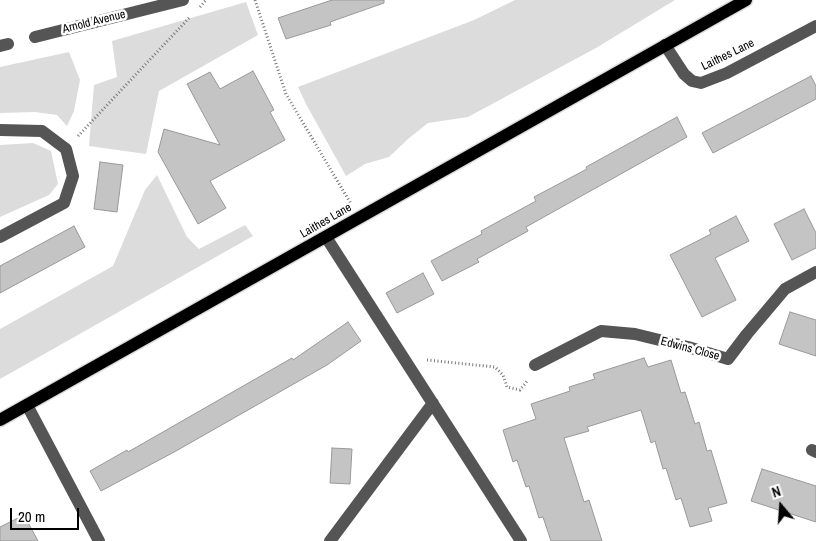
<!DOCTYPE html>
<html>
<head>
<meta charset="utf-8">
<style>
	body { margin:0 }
	#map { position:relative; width:816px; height:541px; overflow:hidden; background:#fff; font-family:"Archivo Narrow",sans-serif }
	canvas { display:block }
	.north { position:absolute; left:756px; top:481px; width:50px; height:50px; -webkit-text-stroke:4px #fff; paint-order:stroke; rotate:342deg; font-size:14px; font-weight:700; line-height:20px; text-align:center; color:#000 }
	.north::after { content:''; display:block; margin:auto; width:18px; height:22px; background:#000; clip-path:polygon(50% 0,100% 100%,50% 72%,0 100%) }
	.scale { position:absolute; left:10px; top:508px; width:69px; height:22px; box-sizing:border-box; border:2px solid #000; border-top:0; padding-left:6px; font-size:15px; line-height:18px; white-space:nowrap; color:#000; -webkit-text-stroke:4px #fff; paint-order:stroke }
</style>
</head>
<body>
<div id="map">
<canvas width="816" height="541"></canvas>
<div class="north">N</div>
<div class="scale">20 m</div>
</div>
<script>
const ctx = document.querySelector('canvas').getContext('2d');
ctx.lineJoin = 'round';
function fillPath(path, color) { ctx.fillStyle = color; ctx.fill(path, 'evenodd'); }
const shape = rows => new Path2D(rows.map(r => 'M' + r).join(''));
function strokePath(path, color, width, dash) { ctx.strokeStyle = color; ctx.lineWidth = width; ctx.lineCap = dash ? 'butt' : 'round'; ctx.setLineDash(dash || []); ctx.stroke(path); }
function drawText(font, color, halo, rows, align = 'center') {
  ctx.font = font + ' "Archivo Narrow",sans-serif'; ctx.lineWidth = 5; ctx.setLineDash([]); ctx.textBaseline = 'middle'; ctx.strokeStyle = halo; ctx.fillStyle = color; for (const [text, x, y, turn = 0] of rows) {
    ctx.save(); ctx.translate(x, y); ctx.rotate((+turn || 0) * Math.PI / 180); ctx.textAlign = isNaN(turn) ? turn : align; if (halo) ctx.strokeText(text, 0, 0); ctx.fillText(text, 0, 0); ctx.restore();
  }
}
const green = shape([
	[515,0,675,0,596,48,468,117,428,123,408,139,389,157,365,164,346,176,306,104,298,87,474,20],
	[246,2,258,35,159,91,146,154,89,146,94,85,117,77,112,41],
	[69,52,80,80,74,111,67,126,57,115,35,112,0,113,0,67],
	[33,143,51,151,58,184,49,195,0,217,0,145],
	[157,175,187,237,199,249,245,225,253,236,0,379,0,329,113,266,145,190]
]);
const building = shape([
	[332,0,384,0,384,3,330,22,331,25,286,39,278,18,332,0],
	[253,71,274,110,270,112,285,140,210,181,226,208,198,224,158,152,164,129,220,145,187,84,210,72,220,89,253,71],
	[811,76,816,86,816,99,713,153,702,133,811,76],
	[677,117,687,137,526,227,528,231,477,259,479,262,442,281,431,261,482,234,481,231,536,201,534,197,587,169,586,167,677,117],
	[100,162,123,165,117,212,94,209,100,162],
	[804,209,816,233,816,248,792,260,774,224,804,209],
	[736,216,749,241,715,258,736,300,702,317,670,255,711,234,709,230,736,216],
	[74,226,85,247,0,293,0,266,74,226],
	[423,273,434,294,397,313,386,293,423,273],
	[790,312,816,320,816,356,779,344,790,312],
	[348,322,361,341,327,365,176,451,101,491,90,471,127,450,128,452,292,358,293,360,348,322],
	[644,358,648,367,671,360,681,393,685,392,695,424,699,422,707,451,711,450,727,503,708,508,712,521,690,527,681,498,676,500,666,468,663,469,655,441,651,443,641,410,587,427,589,431,564,438,584,502,589,500,602,541,551,541,543,517,539,518,529,486,526,487,517,460,513,462,503,430,536,419,531,404,570,391,569,387,595,379,593,374,644,358],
	[332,448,352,449,350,484,330,483,332,448],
	[762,469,816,486,816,522,751,501,762,469],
	[24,515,38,541,0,541,0,527,24,515]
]);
const path = shape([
	[255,0,286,94,351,204],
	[200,7,206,0],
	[78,136,190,17],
	[427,360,495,367,503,375,507,387,520,390,528,380]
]);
const minor = shape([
	[35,37,183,0],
	[665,45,684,74,692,81,701,83,727,73,816,26],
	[0,46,8,44],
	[0,130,42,131,66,149,73,176,64,203,0,237],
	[326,237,521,541],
	[535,365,601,331,635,334,688,347,728,359,747,334,785,289,816,272],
	[27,405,99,541],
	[812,450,816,452],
	[330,541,433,403]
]);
const major = shape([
	[0,420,746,0]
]);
const streetNames = [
	["Arnold Avenue",94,22,-14],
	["Laithes Lane",728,55,-26],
	["Laithes Lane",326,221,-30],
	["Edwins Close",690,349,15]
];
fillPath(green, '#dcdcdc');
fillPath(building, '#c4c4c4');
strokePath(building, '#999', 1);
strokePath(major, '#dbdbdb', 15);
strokePath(path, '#777', 3, [1, 2.5]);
strokePath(minor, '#555', 12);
strokePath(major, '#000', 12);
drawText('12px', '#000', '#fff', streetNames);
</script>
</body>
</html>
